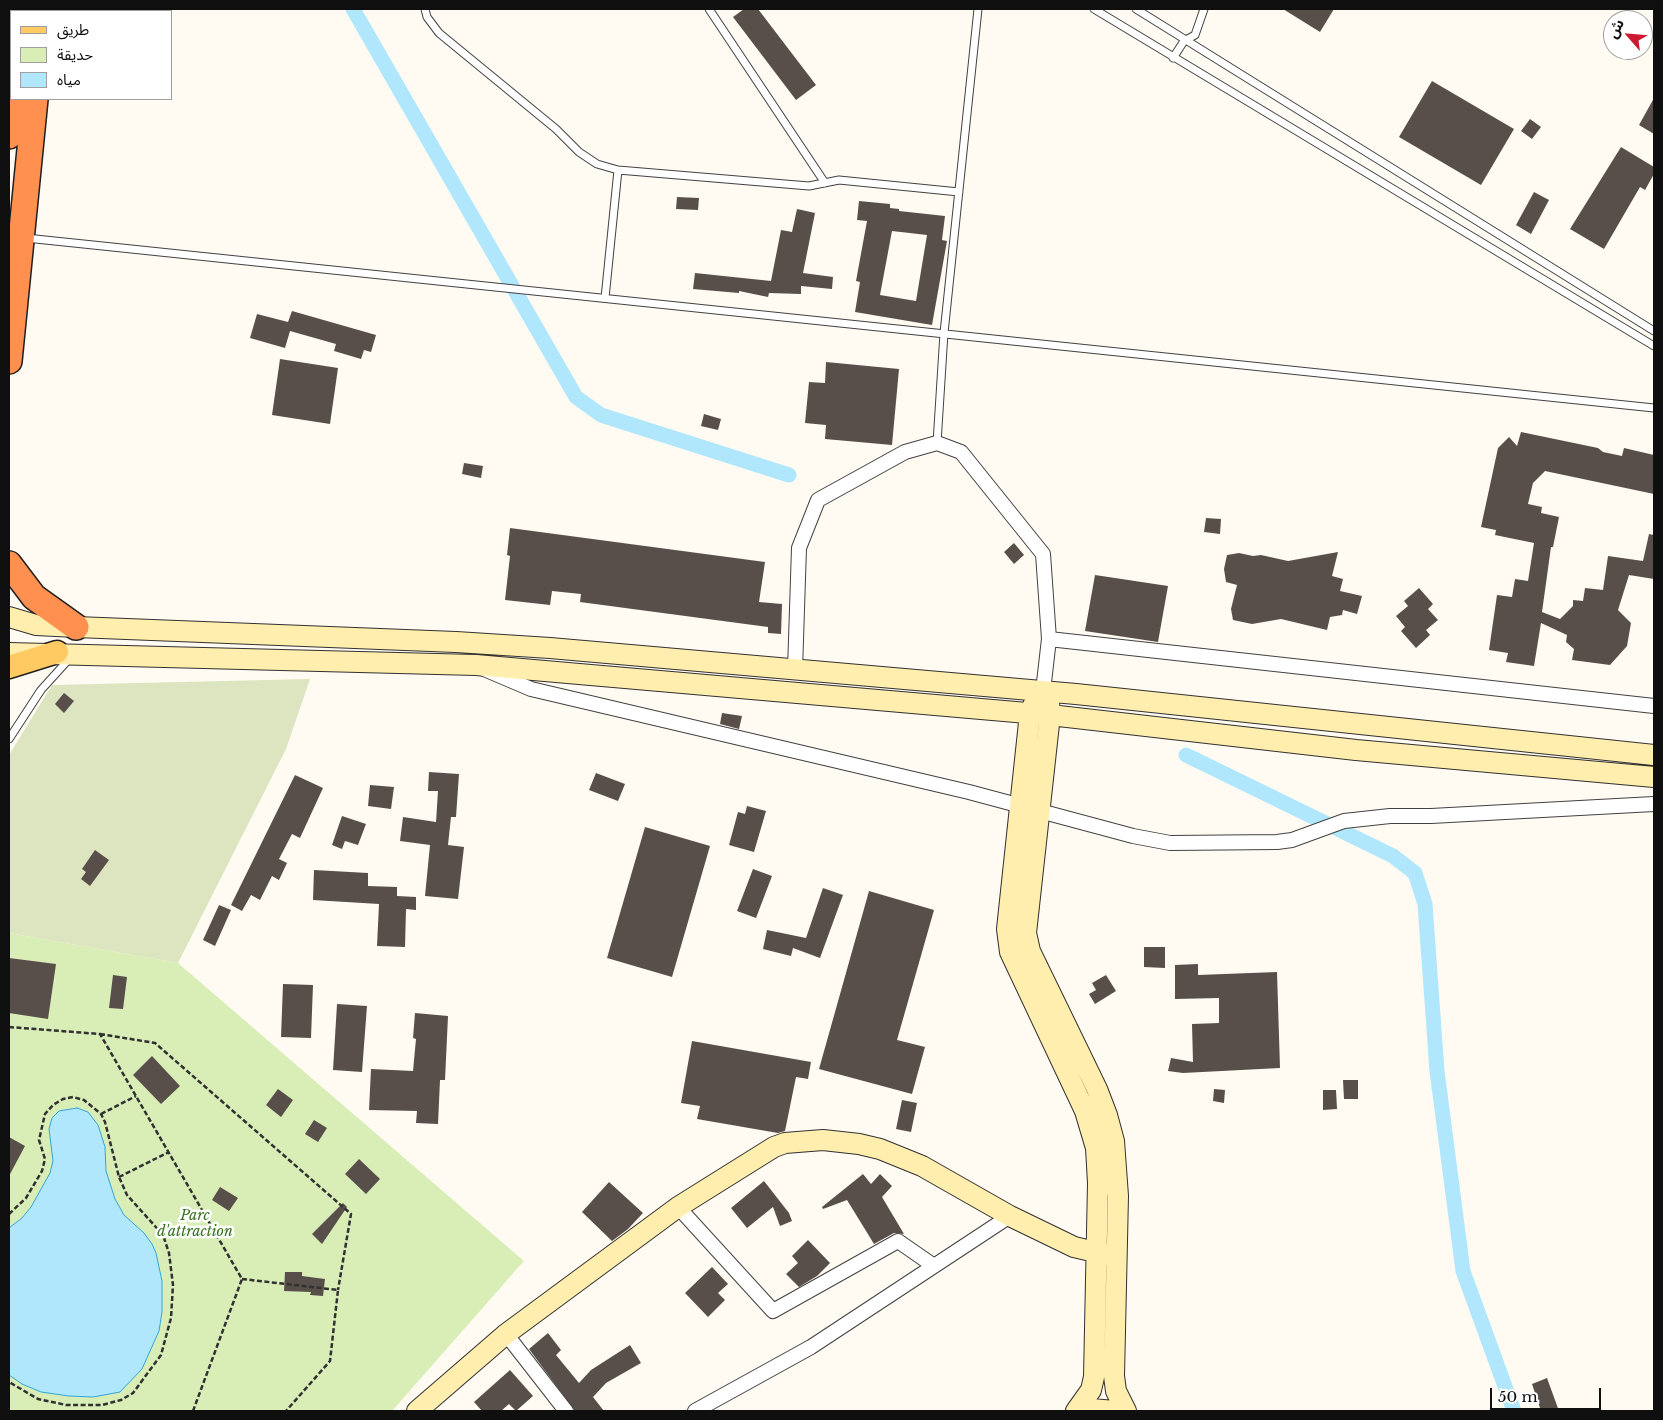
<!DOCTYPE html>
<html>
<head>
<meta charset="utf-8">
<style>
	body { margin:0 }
	#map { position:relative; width:1663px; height:1420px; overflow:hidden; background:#fffbf2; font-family:"Libre Baskerville","Noto Sans Arabic",serif }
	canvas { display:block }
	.frame { position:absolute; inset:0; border:10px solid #0f0f0f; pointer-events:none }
	.legend { position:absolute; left:10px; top:10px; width:162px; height:90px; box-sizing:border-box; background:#fff; border:1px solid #9f9f9f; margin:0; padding:6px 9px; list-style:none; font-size:15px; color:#0f0f0f }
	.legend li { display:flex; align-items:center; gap:10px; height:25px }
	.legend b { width:25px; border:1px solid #9f9f9f }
	.north { position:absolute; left:1603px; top:10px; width:50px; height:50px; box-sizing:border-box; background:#fff; border:1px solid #9f9f9f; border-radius:50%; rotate:297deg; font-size:14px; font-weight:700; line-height:20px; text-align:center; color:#0f0f0f }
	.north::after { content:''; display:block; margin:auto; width:18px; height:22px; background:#ce1932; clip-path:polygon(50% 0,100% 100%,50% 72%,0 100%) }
	.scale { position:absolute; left:1490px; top:1388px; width:111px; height:22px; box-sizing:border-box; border:2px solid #0f0f0f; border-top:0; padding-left:6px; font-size:15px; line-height:18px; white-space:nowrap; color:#0f0f0f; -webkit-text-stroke:4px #fff; paint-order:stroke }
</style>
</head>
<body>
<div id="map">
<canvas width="1663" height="1420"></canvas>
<div class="frame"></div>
<ul class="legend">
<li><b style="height:6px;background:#ffca62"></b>طريق</li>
<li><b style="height:14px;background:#d9eeb7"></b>حديقة</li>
<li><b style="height:14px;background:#b1e7fc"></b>مياه</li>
</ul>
<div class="north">ش</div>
<div class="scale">50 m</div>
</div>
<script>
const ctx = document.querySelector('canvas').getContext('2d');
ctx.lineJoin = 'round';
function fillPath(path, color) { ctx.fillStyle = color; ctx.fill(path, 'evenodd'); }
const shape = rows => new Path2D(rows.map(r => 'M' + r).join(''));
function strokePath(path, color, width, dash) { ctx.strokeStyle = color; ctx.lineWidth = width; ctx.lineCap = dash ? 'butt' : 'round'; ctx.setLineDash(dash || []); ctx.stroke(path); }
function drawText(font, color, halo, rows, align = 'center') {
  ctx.font = font + ' "Libre Baskerville",serif'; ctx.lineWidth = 5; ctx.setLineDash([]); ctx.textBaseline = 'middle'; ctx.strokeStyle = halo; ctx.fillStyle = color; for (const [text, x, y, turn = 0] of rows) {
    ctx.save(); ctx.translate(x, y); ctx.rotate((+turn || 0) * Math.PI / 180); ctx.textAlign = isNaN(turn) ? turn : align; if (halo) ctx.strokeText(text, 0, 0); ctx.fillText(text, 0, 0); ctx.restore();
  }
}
const green = shape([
	[9,933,178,963,524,1261,392,1411,9,1411]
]);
const cemetery = shape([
	[310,679,286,749,178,963,9,933,9,755,52,685]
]);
const water = shape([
	[77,1108,88,1112,98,1125,105,1147,106,1171,115,1199,124,1215,144,1233,152,1244,156,1253,162,1281,162,1312,159,1331,142,1369,120,1392,93,1397,69,1396,41,1392,22,1384,9,1375,9,1228,22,1218,31,1207,50,1173,53,1161,49,1129,52,1118,59,1111,77,1108]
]);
const canal = shape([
	[353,9,576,397,601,415,789,475],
	[1186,755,1393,856,1415,873,1425,904,1437,1071,1463,1271,1514,1411]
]);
const building = shape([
	[744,9,758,9,816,85,796,100,733,17],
	[1283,9,1334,9,1320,32],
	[1432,81,1514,129,1481,185,1399,137],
	[1654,98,1654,134,1639,125],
	[1530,119,1541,127,1532,139,1521,131],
	[1621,147,1654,167,1654,174,1645,190,1640,187,1604,249,1570,229],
	[1534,192,1549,200,1531,234,1516,225],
	[677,197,699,198,698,210,676,209],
	[859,201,890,204,890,208,899,209,899,211,945,216,942,240,947,241,932,325,855,312,860,282,856,281,867,221,857,220],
	[892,231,927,235,916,301,880,295],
	[797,209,815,213,803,273,833,277,832,289,801,286,801,294,769,293,768,297,739,291,739,293,693,289,695,273,771,281,781,230,792,232],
	[292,311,376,335,371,352,364,350,361,359,334,351,336,344,290,331,285,348,250,338,257,314,288,322],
	[280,359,338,368,330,424,272,415],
	[826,362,899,369,892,445,825,439,826,425,805,423,809,382,825,383],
	[704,414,721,419,718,430,701,426],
	[1521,432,1598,448,1603,452,1622,456,1624,448,1654,455,1654,494,1545,471,1533,483,1528,504,1542,507,1541,513,1559,517,1553,547,1551,547,1542,612,1560,619,1573,606,1573,600,1583,601,1585,588,1603,590,1608,556,1643,561,1649,534,1654,535,1654,579,1629,575,1618,610,1631,623,1627,646,1610,665,1572,660,1574,649,1566,642,1567,635,1541,623,1534,666,1506,662,1508,653,1489,650,1497,595,1512,597,1515,579,1528,581,1534,543,1495,535,1496,530,1481,527,1498,448,1509,437,1517,446],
	[464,463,483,466,481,478,462,474],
	[1206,518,1221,519,1220,534,1204,532],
	[510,528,765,562,759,602,782,604,781,634,768,633,768,627,580,602,581,594,552,591,550,605,505,600,510,556,507,555],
	[1014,543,1024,555,1014,564,1004,552],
	[1338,552,1332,576,1343,579,1340,591,1362,596,1357,614,1343,610,1342,615,1330,617,1327,630,1281,619,1252,624,1233,620,1231,609,1237,585,1226,582,1224,569,1227,555,1239,553,1253,556,1261,555,1288,561],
	[1095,575,1168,586,1158,642,1085,631],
	[1419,588,1433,604,1428,609,1438,620,1426,630,1430,635,1416,648,1401,631,1405,627,1396,616,1408,606,1404,601],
	[64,693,74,701,64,713,55,704],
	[722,713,742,716,739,729,720,724],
	[429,772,459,774,456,817,451,817,448,845,464,847,458,899,425,896,430,845,400,841,403,817,436,822,438,791,428,791],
	[596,773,625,784,618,801,589,790],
	[295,775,323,788,300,838,292,834,279,859,287,863,279,880,272,876,260,900,251,895,242,911,231,905],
	[370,785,394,787,391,809,368,806],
	[747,806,766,811,754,852,729,845,738,812,745,814],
	[342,816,366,824,358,845,345,841,342,849,332,845],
	[645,827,710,846,672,977,607,958],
	[95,850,109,860,90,886,81,879,86,872,82,869],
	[753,869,772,876,756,918,737,911],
	[314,870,368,873,368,886,397,887,397,896,416,897,416,910,406,909,405,947,377,946,379,904,313,900],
	[823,888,843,895,820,958,793,948,791,956,763,949,767,930,806,938],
	[869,891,934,910,897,1040,925,1047,912,1094,819,1069],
	[219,905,231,910,215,946,203,940],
	[1144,947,1165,947,1165,968,1144,967],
	[9,958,56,964,48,1019,9,1013],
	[1198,964,1198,975,1277,972,1280,1068,1183,1073,1168,1071,1171,1058,1193,1062,1192,1024,1219,1023,1219,998,1175,999,1175,965],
	[113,975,127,977,123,1009,109,1008],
	[1106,975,1116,991,1095,1004,1089,994,1096,990,1092,983],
	[283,984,313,985,311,1038,281,1037],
	[337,1004,367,1006,362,1072,333,1070],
	[415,1013,448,1016,445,1080,440,1080,438,1124,416,1123,417,1111,369,1110,371,1069,413,1071,416,1039,413,1038],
	[692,1041,811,1062,808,1079,796,1077,785,1131,778,1133,697,1119,700,1106,681,1103],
	[152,1056,180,1086,161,1104,133,1075],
	[1343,1080,1358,1080,1358,1099,1344,1099],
	[278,1089,293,1100,281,1117,266,1105],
	[1214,1089,1225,1090,1224,1103,1213,1101],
	[1323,1090,1336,1090,1337,1109,1323,1110],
	[902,1100,917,1103,911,1132,896,1129],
	[314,1120,327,1128,318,1142,305,1134],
	[9,1137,25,1146,9,1176],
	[359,1159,380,1179,366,1194,345,1174],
	[863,1174,871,1184,880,1174,892,1186,882,1197,904,1234,894,1233,874,1244,847,1200,823,1209,822,1207],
	[764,1181,789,1213,792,1221,780,1226,773,1207,747,1228,731,1208],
	[609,1182,643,1213,628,1229,612,1241,582,1212],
	[220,1187,238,1198,229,1211,212,1200],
	[343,1203,347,1207,322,1244,312,1234],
	[808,1240,830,1263,817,1276,799,1287,786,1274,798,1263,792,1256],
	[712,1267,728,1284,718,1293,725,1300,708,1317,685,1293],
	[285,1272,302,1272,302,1276,325,1279,323,1296,310,1295,311,1292,284,1291],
	[548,1333,561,1350,556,1355,579,1383,591,1370,630,1345,641,1363,606,1383,593,1397,604,1411,575,1411,529,1349],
	[510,1370,533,1396,516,1411,509,1404,501,1411,482,1411,474,1402],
	[1547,1378,1559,1411,1541,1411,1532,1384]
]);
const path = shape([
	[9,1027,100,1034,242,1279],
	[100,1034,155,1043,351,1214,338,1290],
	[101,1114,136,1096],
	[119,1177,169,1152],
	[9,1214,26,1198,42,1171,45,1159,39,1140,45,1114,53,1105,63,1099,73,1097,84,1100,101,1114,105,1122,119,1177,127,1195,163,1235,169,1253,173,1285,171,1318,161,1355,133,1393,121,1400,102,1405,66,1405,38,1399,9,1382],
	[242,1279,338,1290,330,1361,286,1411],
	[193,1411,242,1279]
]);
const lane = shape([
	[425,9,427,17,439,33,556,129,579,152,597,164,618,170,809,186,839,180,959,192],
	[709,9,825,183],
	[1094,9,1654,346],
	[1136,9,1654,331],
	[1173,58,1184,41,1195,35,1204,9],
	[26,238,1654,408],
	[605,298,618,170],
	[937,443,944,333,978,9],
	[9,739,41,690,70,658]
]);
const street = shape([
	[1049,639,1654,706],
	[484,669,531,689,969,792,1133,836,1170,843,1277,842,1292,840,1344,821,1390,816,1431,816,1654,804],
	[795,670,799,548,818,500,905,452,937,443,961,452,1043,554,1049,639,1043,691],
	[678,1207,773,1311,898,1241,934,1266],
	[506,1334,566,1411],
	[695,1411,811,1347,1010,1216]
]);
const secondary = shape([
	[9,617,36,625,76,627,456,642,550,648,1076,694,1654,755],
	[9,653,476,665,1050,715,1356,750,1654,777],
	[417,1411,506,1334,678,1207,774,1147,785,1143,823,1140,859,1144,880,1149,922,1166,1010,1216,1074,1247,1108,1255],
	[1076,1411,1091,1390,1094,1377,1098,1183,1096,1148,1085,1111,1010,952,1007,929,1030,713,1035,701,1043,691,1049,702,1050,715,1026,933,1030,951,1097,1089,1107,1115,1114,1141,1118,1196,1114,1376,1116,1391,1126,1411],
	[1085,1411,1092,1409,1114,1411]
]);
const primary = shape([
	[9,667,57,652]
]);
const highway = shape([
	[22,11,23,9],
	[45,11,45,9],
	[9,136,13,99],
	[9,361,35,99],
	[9,564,34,597,76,627]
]);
const parkNames = [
	["Parc",195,1216],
	["d'attraction",195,1232]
];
fillPath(green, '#d9eeb7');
fillPath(cemetery, '#dce5bf');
fillPath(water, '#b1e7fc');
strokePath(water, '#30a6da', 1);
strokePath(canal, '#b1e7fc', 15);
fillPath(building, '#594f4a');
strokePath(lane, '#424242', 9);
strokePath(street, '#424242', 16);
strokePath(secondary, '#313131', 22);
strokePath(primary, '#202020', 25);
strokePath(highway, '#202020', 28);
strokePath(path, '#313131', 2.5, [5, 2.5]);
strokePath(lane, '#fff', 7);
strokePath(street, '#fff', 14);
strokePath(secondary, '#ffeead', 20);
strokePath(primary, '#ffca62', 22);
strokePath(highway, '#ff9050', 25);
drawText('italic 14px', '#326f18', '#fff', parkNames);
</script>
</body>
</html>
